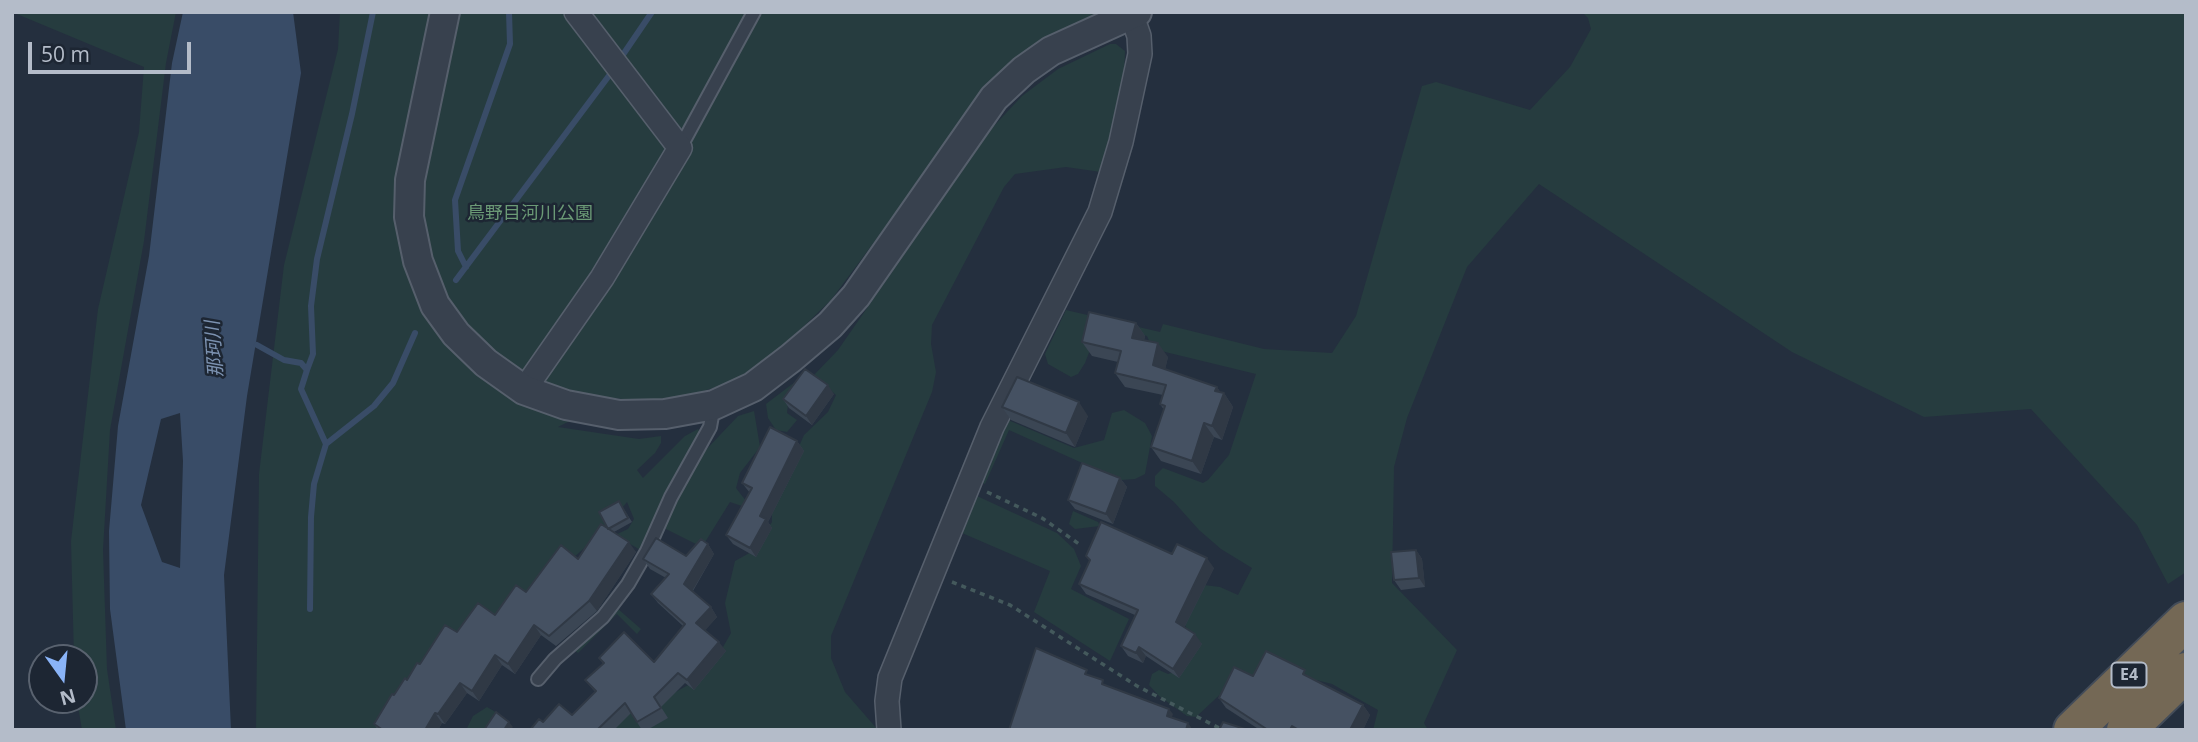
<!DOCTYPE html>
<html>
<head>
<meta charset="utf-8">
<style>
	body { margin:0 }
	#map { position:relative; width:2198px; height:742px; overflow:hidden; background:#242f3e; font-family:"Open Sans",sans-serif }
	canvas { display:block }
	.frame { position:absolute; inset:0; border:14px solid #b4bcc9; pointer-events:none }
	.north { position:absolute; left:28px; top:644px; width:70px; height:70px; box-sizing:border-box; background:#1d2633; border:2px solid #59626f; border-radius:50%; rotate:165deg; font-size:19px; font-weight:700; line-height:28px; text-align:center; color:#b4bcc9 }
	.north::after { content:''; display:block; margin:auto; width:24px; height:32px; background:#8ab4f8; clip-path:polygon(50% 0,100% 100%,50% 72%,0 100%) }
	.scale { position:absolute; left:28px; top:42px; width:163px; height:32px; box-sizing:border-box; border:4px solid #b4bcc9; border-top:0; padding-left:9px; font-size:21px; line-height:24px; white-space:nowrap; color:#b4bcc9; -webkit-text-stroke:5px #1d2633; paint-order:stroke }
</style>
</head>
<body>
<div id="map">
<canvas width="2198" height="742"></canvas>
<div class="frame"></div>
<div class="north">N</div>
<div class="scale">50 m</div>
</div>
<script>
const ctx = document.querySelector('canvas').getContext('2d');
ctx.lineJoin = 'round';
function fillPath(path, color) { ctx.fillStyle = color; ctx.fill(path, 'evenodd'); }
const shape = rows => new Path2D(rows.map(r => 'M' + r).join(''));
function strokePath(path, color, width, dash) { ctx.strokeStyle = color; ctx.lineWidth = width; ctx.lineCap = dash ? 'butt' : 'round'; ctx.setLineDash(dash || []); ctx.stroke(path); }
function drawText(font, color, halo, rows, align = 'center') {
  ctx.font = font + ' "Open Sans","Noto Sans JP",sans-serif'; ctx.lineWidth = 5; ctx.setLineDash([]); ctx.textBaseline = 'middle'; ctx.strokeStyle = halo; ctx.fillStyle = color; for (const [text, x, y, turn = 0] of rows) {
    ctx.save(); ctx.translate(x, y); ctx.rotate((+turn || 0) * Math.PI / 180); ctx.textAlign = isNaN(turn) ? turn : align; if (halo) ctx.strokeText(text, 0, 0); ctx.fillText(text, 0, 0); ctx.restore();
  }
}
const green = shape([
	[12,12,176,12,166,63,144,241,110,430,103,550,107,669,116,730,82,730,77,700,84,700,84,658,74,658,71,541,98,309,139,132,144,67],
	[340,12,1117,12,988,89,831,300,779,350,731,383,678,398,636,401,615,398,558,427,639,439,661,436,661,443,655,453,637,470,643,478,685,436,698,429,700,432,678,470,642,551,615,535,628,529,634,519,627,502,603,532,536,590,395,730,256,730,259,474,284,265,338,49],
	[1582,12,2186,12,2186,572,2168,584,2137,525,2031,409,1924,417,1792,352,1539,184,1467,267,1407,418,1394,467,1392,583,1457,650,1424,723,1428,730,1373,730,1378,710,1332,684,1312,679,1262,682,1244,672,1196,717,1187,716,1159,696,1149,685,1152,674,1159,670,1168,674,1184,669,1189,635,1183,620,1204,585,1220,587,1238,595,1252,568,1221,549,1199,530,1174,502,1155,486,1155,476,1163,468,1203,483,1208,480,1229,455,1256,374,1153,349,1147,336,1100,324,1085,363,1078,374,1071,377,1048,364,1045,354,1066,310,1160,332,1163,324,1264,349,1332,353,1356,316,1422,86,1436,82,1530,110,1570,67,1591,29,1588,18],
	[1110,44,1116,44,1125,51,1124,76,1101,172,1066,167,1015,174,1004,187,932,325,931,344,936,372,932,392,831,636,831,658,845,692,878,730,608,730,626,711,649,707,697,680,719,654,731,633,725,603,735,561,753,551,772,522,772,508,804,435,828,412,836,395,814,375,838,350,992,128,1022,96,1058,69],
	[804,375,788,404,787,413,797,420,787,432,776,430,768,418,766,404],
	[1124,410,1145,423,1152,436,1145,474,1135,479,1120,480,1009,430,985,484,982,483,1008,420,1074,448,1104,440,1112,413],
	[754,411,760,447,740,473,736,488,746,501,745,507,730,502,702,547,664,528,680,491,702,454,738,416],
	[977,496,1057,533,1074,549,1081,566,1071,589,1129,619,1110,661,1034,612,1050,571,962,533],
	[1073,511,1098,522,1100,526,1075,529,1069,524],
	[617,608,641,629,637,634,617,614,578,653,574,650,606,623],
	[487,707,499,714,487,730,466,730,473,716]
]);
const water = shape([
	[183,12,293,12,301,73,247,396,224,575,231,730,126,730,110,609,109,531,118,426,149,256,172,63],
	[180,413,183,461,180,568,162,562,141,505,161,419]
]);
const stream = shape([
	[620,59,652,12],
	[466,267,458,251,455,200,510,44,509,12],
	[456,280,614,69],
	[257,345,284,360,301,363,307,370,301,389,326,444,314,484,311,517,310,609],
	[307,370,313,354,311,306,317,259,352,114,373,12],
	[326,444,374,406,393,383,415,333]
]);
const path = shape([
	[987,492,1042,518,1079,544],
	[952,582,1010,605,1137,686,1223,730]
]);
const service = shape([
	[680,148,754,12],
	[538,679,555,659,603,617,628,584,647,551,671,497,710,427,714,405]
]);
const minor = shape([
	[524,390,602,278,680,148,576,12],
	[889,730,887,701,890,678,992,427,1100,212,1121,142,1140,54,1139,36,1132,16]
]);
const tertiary = shape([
	[445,12,410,180,409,217,418,261,435,305,456,334,486,363,524,390,566,405,619,415,665,414,714,405,753,387,791,358,830,325,856,296,994,98,1024,70,1051,51,1137,12]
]);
const motorway = shape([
	[2073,730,2186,621],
	[2126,730,2186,672]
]);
const wall = shape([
	[1136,323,1145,336,1144,340,1168,357,1165,369,1217,387,1220,392,1224,393,1233,407,1222,440,1214,437,1201,474,1161,461,1151,447,1164,410,1160,404,1163,395,1125,387,1115,373,1118,362,1092,356,1082,342],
	[834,394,812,425,789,408,783,399],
	[1002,407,1088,416,1075,447,1011,420],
	[797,441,804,451,768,522,772,528,756,557,733,544,726,535,750,493,742,483],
	[1120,478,1127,487,1113,524,1075,509,1068,500],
	[622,506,632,522,614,532,636,552,597,611,556,646,541,635,515,674,502,665,479,701,467,693,445,724,442,723,438,730,378,730,374,724,394,695,420,664,457,632,495,615,526,592,578,559,609,529],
	[708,544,714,554,693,591,711,607,717,617,705,630,726,651,694,690,685,683,661,707,668,718,647,730,642,730,631,713,614,730,530,730,543,722,572,715,595,692,585,680,603,664,599,658,654,662,683,626,658,603,651,594,666,578,650,569,643,559,686,556],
	[1416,550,1422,559,1425,587,1401,590,1394,580],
	[1172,554,1214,568,1184,628,1202,644,1179,678,1146,656,1143,663,1128,656,1121,646,1135,615,1086,594,1079,584,1090,562,1086,556],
	[1253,676,1310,678,1363,705,1370,715,1363,730,1260,730,1226,708,1219,698]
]);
const shadedWall = shape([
	[1136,323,1145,336,1142,351,1132,338],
	[1158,343,1168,357,1163,379,1153,365],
	[828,385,834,394,812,425,806,416],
	[1217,387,1223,396,1224,393,1233,407,1222,440,1212,426,1215,391],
	[1079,402,1088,416,1075,447,1066,433],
	[1204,423,1214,437,1201,474,1192,461],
	[797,441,804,451,768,522,772,528,756,557,750,548,760,516],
	[1120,478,1127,487,1113,524,1106,514],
	[629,542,636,552,597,611,589,601],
	[708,544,714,554,691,593,684,584],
	[1416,550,1422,559,1425,587,1419,578],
	[1207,558,1214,568,1182,632,1176,622],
	[711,607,717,617,703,633,696,623],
	[534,625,541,635,515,674,508,664],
	[1195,634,1202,644,1179,678,1173,669],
	[719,642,726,651,694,690,687,680],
	[1139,647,1146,656,1143,663,1136,653],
	[495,655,502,665,479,701,472,691],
	[460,683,467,693,445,724,438,714],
	[1363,705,1370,715,1363,730,1350,730],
	[1169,709,1173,714,1171,720,1167,716],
	[435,713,442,723,438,730,425,730],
	[509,722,513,727,510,730,504,730],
	[1188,723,1191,727,1191,730,1186,730]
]);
const building = shape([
	[1089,312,1136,323,1132,338,1158,343,1153,365,1217,387,1215,391,1224,393,1212,426,1204,423,1192,461,1151,447,1165,406,1160,404,1166,385,1115,373,1121,351,1082,342,1089,312],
	[805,369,828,385,806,416,783,399,805,369],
	[1017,377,1079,402,1066,433,1002,407,1017,377],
	[770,427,797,441,760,516,766,519,750,548,726,535,752,488,742,483,770,427],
	[1082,463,1120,478,1106,514,1068,500,1082,463],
	[619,501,628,518,608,529,599,512,619,501],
	[1101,522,1172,554,1177,544,1207,558,1176,622,1195,634,1173,669,1139,647,1136,653,1121,646,1138,610,1079,584,1090,560,1086,556,1101,522],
	[601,524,629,542,589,601,549,636,534,625,508,664,495,655,472,691,460,683,438,714,435,713,425,730,383,730,374,724,392,694,394,695,405,678,407,680,417,663,420,664,445,625,457,632,478,603,495,615,516,585,526,592,561,545,578,559,601,524],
	[656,538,686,556,701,539,708,544,684,584,711,607,696,623,719,642,687,680,678,673,654,697,661,708,637,722,625,703,597,730,530,730,539,719,543,722,559,704,572,715,596,691,585,680,604,663,599,658,624,632,654,662,685,624,651,594,669,574,643,559,656,538],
	[1416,550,1419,578,1394,580,1391,552,1416,550],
	[1036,648,1087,670,1085,674,1103,680,1102,684,1169,709,1167,716,1188,723,1186,730,1009,730,1036,648],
	[1266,651,1305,670,1303,674,1363,705,1350,730,1299,730,1292,726,1290,730,1268,730,1219,698,1234,667,1253,676,1266,651],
	[496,712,509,722,504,730,484,730,496,712],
	[1223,722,1248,730,1219,730,1223,722]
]);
const shields = [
	[2129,675,35]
];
const shieldNames = [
	["E4",2129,675]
];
const parkNames = [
	["鳥野目河川公園",530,214]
];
const waterNames = [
	["那珂川",215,349,-94]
];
fillPath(green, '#263c3f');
fillPath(water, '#394c67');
strokePath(stream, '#394c67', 6);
strokePath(service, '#565f6c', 16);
strokePath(minor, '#565f6c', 26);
strokePath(tertiary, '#565f6c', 32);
strokePath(motorway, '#434c59', 42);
strokePath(path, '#44595c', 3.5, [5, 5]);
strokePath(service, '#38414e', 12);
strokePath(minor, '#38414e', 23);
strokePath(tertiary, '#38414e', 28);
strokePath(motorway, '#746855', 38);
fillPath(wall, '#3b4654');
fillPath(shadedWall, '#303945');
fillPath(building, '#455162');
strokePath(building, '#303945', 2);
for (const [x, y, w] of shields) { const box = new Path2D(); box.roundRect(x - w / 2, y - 12.5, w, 25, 5); ctx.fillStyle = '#1d2633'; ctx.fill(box); strokePath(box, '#b4bcc9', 2); }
drawText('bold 16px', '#b4bcc9', null, shieldNames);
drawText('18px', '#6b9a76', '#1d2633', parkNames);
drawText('italic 19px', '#7c92b1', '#1d2633', waterNames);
</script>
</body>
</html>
